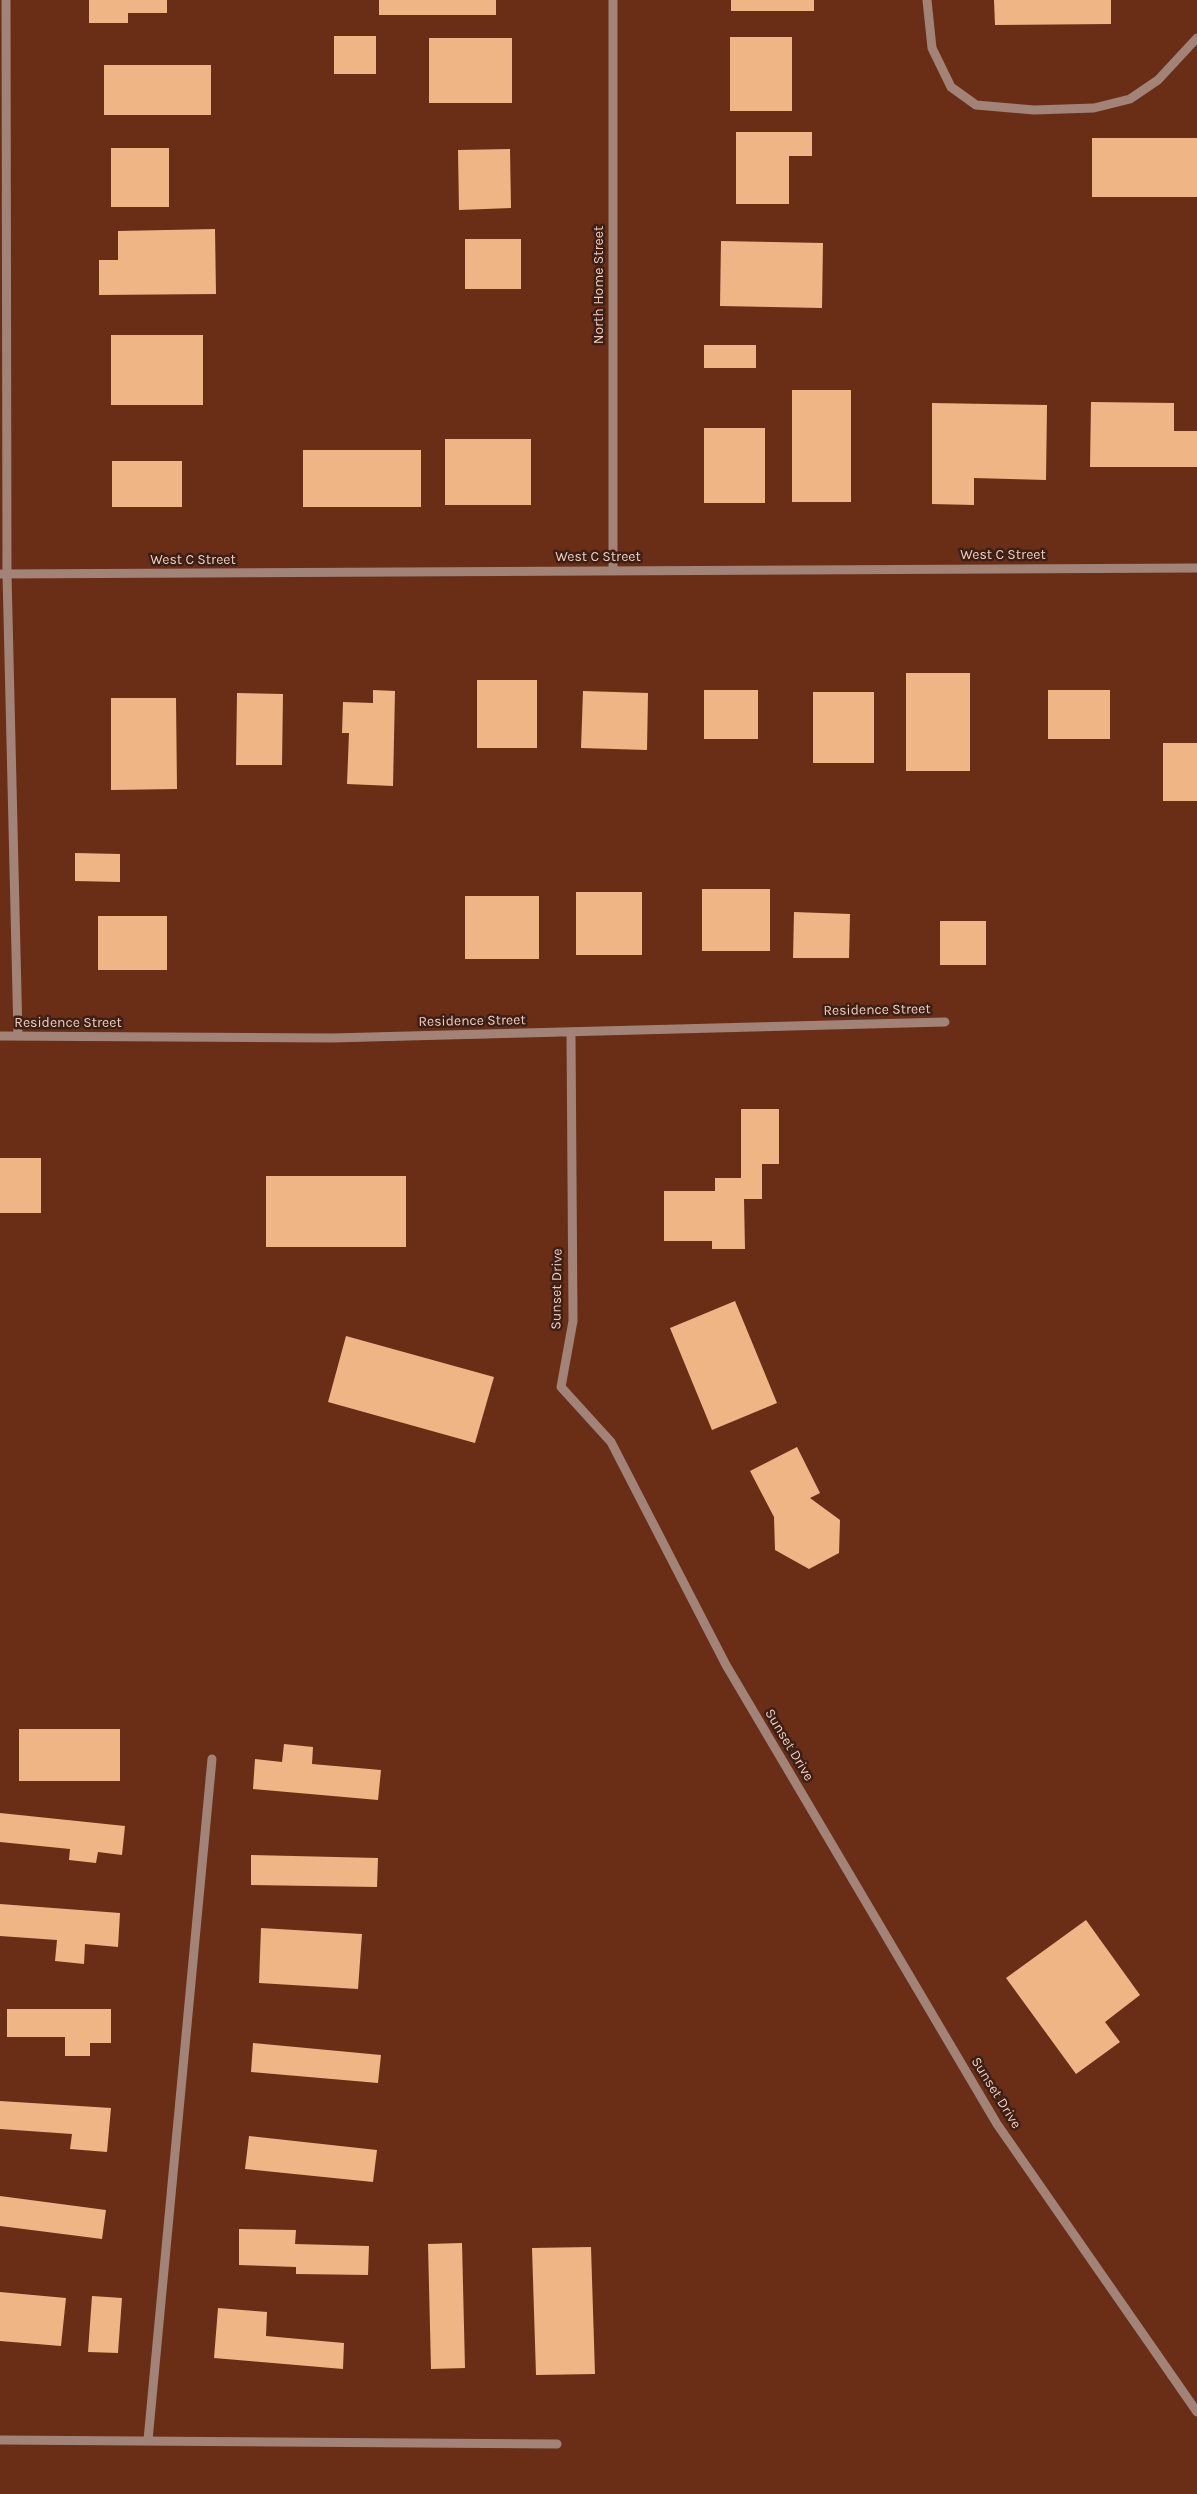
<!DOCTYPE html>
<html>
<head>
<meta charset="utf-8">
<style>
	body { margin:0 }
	canvas { display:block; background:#6a2d16 }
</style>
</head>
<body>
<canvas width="1197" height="2494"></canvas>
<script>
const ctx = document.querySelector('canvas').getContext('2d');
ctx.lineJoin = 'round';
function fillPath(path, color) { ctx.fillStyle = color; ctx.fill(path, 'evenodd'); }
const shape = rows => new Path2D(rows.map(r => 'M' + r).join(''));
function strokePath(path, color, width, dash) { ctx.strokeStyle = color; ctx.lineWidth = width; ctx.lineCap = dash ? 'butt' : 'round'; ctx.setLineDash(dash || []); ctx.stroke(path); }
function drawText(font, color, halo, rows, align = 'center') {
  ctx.font = font + ' Karla,sans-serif'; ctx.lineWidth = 5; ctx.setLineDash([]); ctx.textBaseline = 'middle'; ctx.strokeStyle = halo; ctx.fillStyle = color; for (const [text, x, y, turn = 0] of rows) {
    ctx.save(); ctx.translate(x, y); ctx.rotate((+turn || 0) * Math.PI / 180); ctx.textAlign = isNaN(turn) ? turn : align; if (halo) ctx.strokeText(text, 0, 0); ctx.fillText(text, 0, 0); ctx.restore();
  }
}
const building = shape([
	[89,0,167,0,167,13,128,13,128,23,89,23],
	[379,0,496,0,496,15,379,15],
	[731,0,814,0,814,11,731,11],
	[994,0,1111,0,1111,24,995,25],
	[334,36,376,36,376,74,334,74],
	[730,37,792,37,792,111,730,111],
	[429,38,512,38,512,103,429,103],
	[104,65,211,65,211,115,104,115],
	[736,132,812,132,812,156,789,156,789,204,736,204],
	[1092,138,1197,138,1197,197,1092,197],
	[111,148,169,148,169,207,111,207],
	[510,149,511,208,459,210,458,150],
	[215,229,216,294,99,295,99,260,118,260,118,231],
	[465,239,521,239,521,289,465,289],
	[721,241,823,243,822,308,720,306],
	[111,335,203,335,203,405,111,405],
	[704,345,756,345,756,368,704,368],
	[792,390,851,390,851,502,792,502],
	[1091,402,1174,403,1174,431,1197,431,1197,467,1090,467],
	[932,403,1047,405,1046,480,974,478,974,505,932,504],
	[704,428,765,428,765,503,704,503],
	[445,439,531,439,531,505,445,505],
	[303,450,421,450,421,507,303,507],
	[112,461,182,461,182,507,112,507],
	[906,673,970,673,970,771,906,771],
	[477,680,537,680,537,748,477,748],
	[373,690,395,691,393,786,347,784,349,733,342,733,343,702,373,703],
	[704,690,758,690,758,739,704,739],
	[1048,690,1110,690,1110,739,1048,739],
	[583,691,648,693,647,750,581,748],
	[813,692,874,692,874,763,813,763],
	[237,693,283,694,282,765,236,765],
	[111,698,176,698,177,789,111,790],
	[1163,743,1197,743,1197,801,1163,801],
	[75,853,120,854,120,882,75,881],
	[702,889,770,889,770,951,702,951],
	[576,892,642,892,642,955,576,955],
	[465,896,539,896,539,959,465,959],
	[794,912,850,914,849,958,793,958],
	[98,916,167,916,167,970,98,970],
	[940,921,986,921,986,965,940,965],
	[741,1109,779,1109,779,1164,762,1164,762,1199,744,1199,745,1249,712,1249,712,1241,664,1241,664,1191,715,1191,715,1178,741,1178],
	[0,1158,41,1158,41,1213,0,1213],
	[266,1176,406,1176,406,1247,266,1247],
	[735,1301,777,1403,712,1430,670,1328],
	[346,1336,494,1377,475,1443,328,1402],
	[797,1447,820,1493,810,1498,840,1520,839,1553,809,1569,775,1550,774,1517,750,1471],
	[19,1729,120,1729,120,1781,19,1781],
	[284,1744,313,1747,312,1764,381,1770,378,1800,253,1789,255,1759,282,1762],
	[0,1813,125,1826,122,1855,98,1852,96,1863,69,1860,70,1849,0,1842],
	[251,1855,378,1858,377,1887,251,1885],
	[0,1904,120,1913,118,1947,85,1944,84,1964,55,1961,57,1940,0,1936],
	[1086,1920,1140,1995,1105,2022,1120,2042,1076,2074,1006,1978],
	[261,1928,362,1934,358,1989,259,1983],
	[7,2009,111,2009,111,2043,90,2043,90,2056,65,2056,65,2037,7,2037],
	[253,2043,381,2055,378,2083,251,2072],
	[0,2101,111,2108,107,2152,70,2149,72,2134,0,2129],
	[249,2136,377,2150,373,2182,245,2169],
	[0,2196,106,2210,102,2239,0,2226],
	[239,2229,296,2230,295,2244,369,2246,368,2275,296,2274,296,2267,239,2265],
	[462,2243,465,2368,431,2369,428,2244],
	[591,2247,595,2374,536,2375,532,2248],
	[0,2292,66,2298,61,2346,0,2341],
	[92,2296,122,2298,118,2353,88,2352],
	[218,2308,267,2312,266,2336,344,2343,343,2369,214,2358]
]);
const minor = shape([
	[6,0,7,574,18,1036],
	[613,0,613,571],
	[927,0,932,48,951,87,976,105,1034,110,1094,108,1130,99,1158,80,1197,38],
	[0,574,1197,568],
	[571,1032,573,1321,561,1387,611,1442,726,1665,997,2124,1197,2412],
	[0,1036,332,1038,945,1022],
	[0,2440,557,2444],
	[148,2440,212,1759]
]);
const streetNames = [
	["North Home Street",599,285,-90],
	["West C Street",1003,555],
	["West C Street",598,557],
	["West C Street",193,560],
	["Residence Street",877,1010,-1],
	["Residence Street",472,1021,-1],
	["Residence Street",68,1023],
	["Sunset Drive",557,1289,-89],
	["Sunset Drive",789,1745,59],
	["Sunset Drive",996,2093,58]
];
fillPath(building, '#efb584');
strokePath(minor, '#a28378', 9);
drawText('14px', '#f2ccbf', '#3c2016', streetNames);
</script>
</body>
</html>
